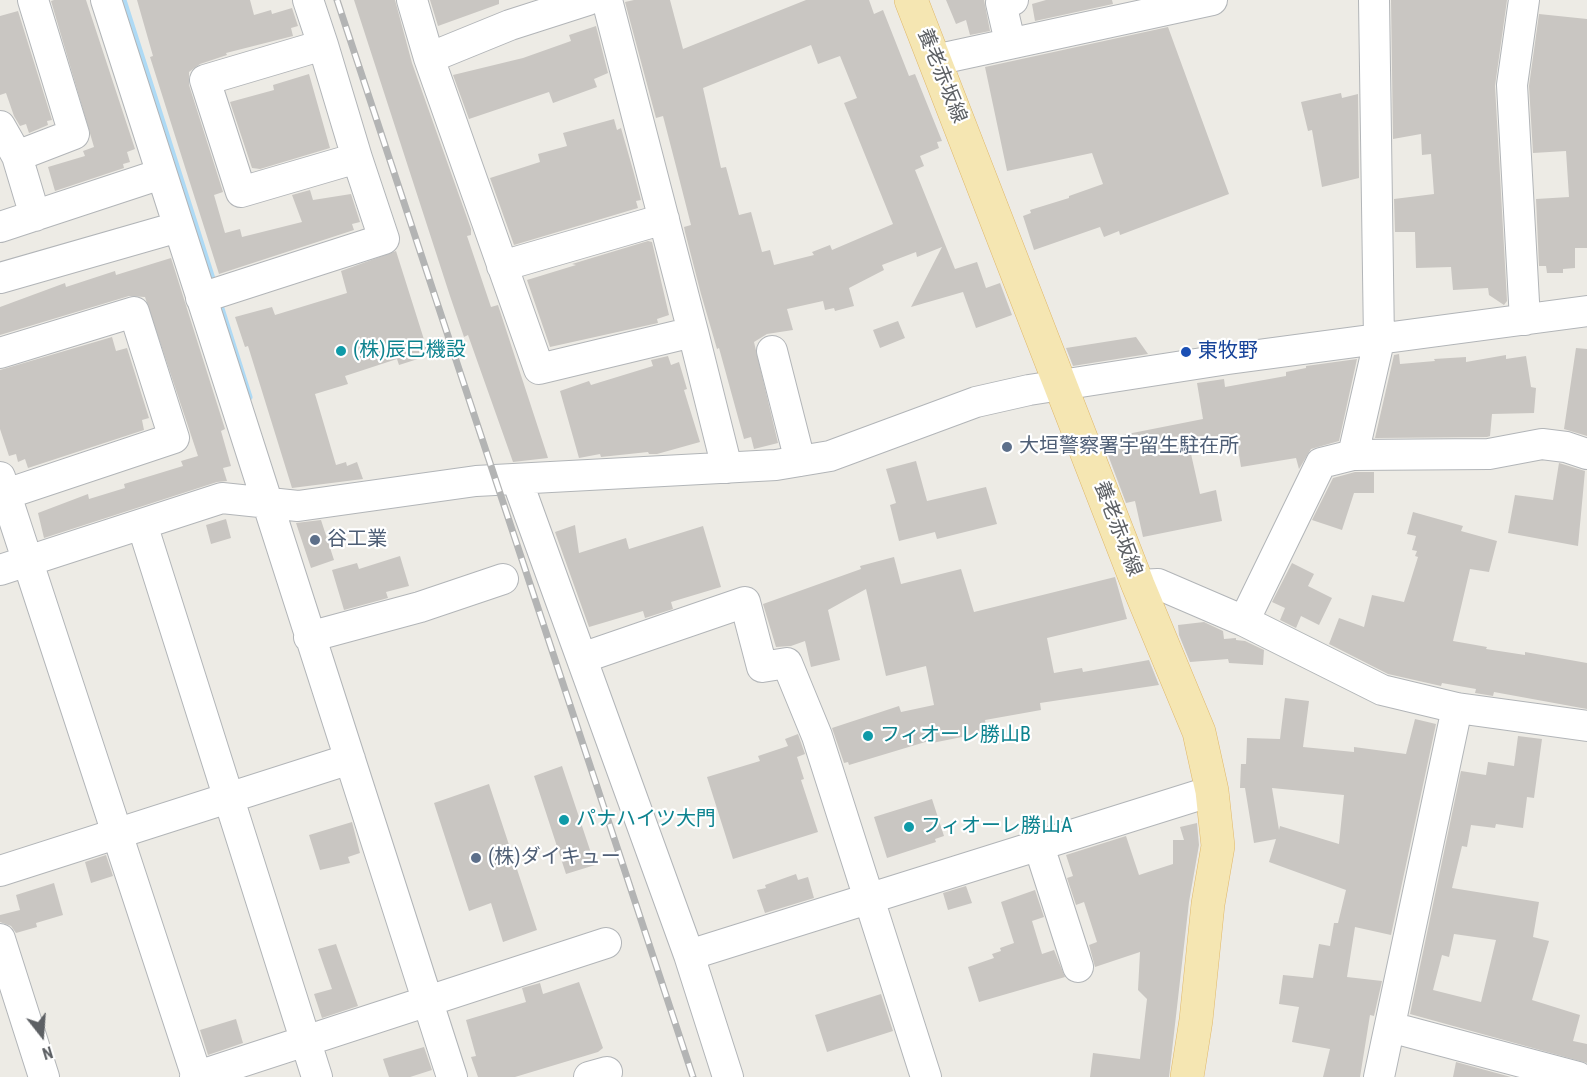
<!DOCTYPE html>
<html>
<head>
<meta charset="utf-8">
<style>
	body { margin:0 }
	#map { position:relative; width:1587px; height:1077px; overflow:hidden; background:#edebe5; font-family:"Roboto Condensed",sans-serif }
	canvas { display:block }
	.north { position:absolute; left:12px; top:1005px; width:60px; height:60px; -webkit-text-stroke:4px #fff; paint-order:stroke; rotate:163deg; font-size:16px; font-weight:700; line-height:24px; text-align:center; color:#5d6064 }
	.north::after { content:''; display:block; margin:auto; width:21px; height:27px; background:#5d6064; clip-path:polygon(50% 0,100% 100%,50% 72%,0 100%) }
</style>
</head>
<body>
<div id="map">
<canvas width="1587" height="1077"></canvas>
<div class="north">N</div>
</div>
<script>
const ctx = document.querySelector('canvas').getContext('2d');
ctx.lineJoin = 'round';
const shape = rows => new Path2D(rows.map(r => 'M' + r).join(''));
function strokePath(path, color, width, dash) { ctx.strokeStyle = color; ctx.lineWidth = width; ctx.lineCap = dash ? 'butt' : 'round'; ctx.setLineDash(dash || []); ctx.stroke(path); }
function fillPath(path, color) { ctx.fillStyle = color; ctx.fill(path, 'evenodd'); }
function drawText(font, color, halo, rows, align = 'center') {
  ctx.font = font + ' "Roboto Condensed","Noto Sans JP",sans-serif'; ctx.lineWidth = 4.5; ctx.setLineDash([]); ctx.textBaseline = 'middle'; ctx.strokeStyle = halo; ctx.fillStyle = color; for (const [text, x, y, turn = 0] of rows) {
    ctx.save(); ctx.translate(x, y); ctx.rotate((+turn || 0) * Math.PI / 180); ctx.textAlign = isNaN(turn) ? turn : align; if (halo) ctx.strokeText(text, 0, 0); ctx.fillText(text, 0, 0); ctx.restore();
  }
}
const stream = shape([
	[123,0,214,285],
	[218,299,249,397]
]);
const building = shape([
	[54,0,86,0,135,149,127,152,130,162,123,164,124,168,55,191,48,167,85,156,83,151,94,147,51,1],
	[137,0,250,0,254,15,271,10,272,14,292,8,298,26,291,28,293,36,226,53,227,55,200,64,189,72,189,85,223,192,214,195,225,233,240,229,242,237,302,222,292,195,310,190,313,200,351,194,360,222,352,224,354,230,219,274,150,57,153,56],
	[354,0,395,0,412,63,471,229,471,235,467,236,491,307,498,305,548,458,513,462,468,335,464,337,450,296],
	[430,0,499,0,499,4,438,26],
	[634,0,670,0,683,49,806,0,869,0,874,14,883,10,909,76,915,74,942,141,937,142,939,148,920,156,924,166,915,170,955,269,977,262,986,288,1000,283,1012,315,976,328,963,292,911,307,942,247,917,257,916,252,882,265,884,270,849,288,854,306,835,311,834,308,825,310,823,301,787,309,793,330,767,334,754,342,778,443,754,449,751,437,744,439,719,348,717,349,701,294,685,232,684,227,691,225,678,174,663,116,656,118,625,2],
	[811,45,818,64,840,56,857,98,844,103,893,224,832,250,830,245,812,252,814,255,774,265,770,250,762,252,751,212,739,215,726,167,721,168,703,88],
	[946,0,984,0,990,31,970,35,966,20,956,24],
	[1046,0,1112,0,1113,4,1035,21,1032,4],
	[1391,0,1507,0,1495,86,1507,301,1504,305,1489,295,1488,288,1453,290,1451,267,1416,268,1415,232,1395,232,1394,199,1434,194,1431,154,1422,155,1421,134,1393,139],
	[18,11,52,120,47,121,48,125,29,133,26,124,20,126,14,116,6,93,0,95,0,16],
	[1539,14,1587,19,1587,248,1575,248,1575,268,1563,269,1563,273,1547,273,1546,266,1539,266,1536,199,1569,197,1566,151,1533,153,1529,86],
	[596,26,608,73,594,79,597,87,553,103,549,92,469,119,453,75,523,58,571,41,569,35],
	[1168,27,1229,194,1120,235,1119,231,1104,237,1100,227,1034,250,1023,216,1031,213,1030,210,1069,198,1069,196,1103,184,1092,153,1007,171,985,67],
	[309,74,330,148,260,169,252,168,230,102,274,90,273,85],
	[1341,93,1342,98,1358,94,1359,178,1322,187,1312,130,1308,131,1301,102],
	[614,119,617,130,621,128,633,170,641,200,636,201,638,208,514,245,490,178,540,162,538,154,567,146,563,133],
	[648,241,652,242,669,315,657,319,658,323,550,347,527,280,576,265,572,264],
	[396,251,427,349,419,352,421,358,399,365,397,359,345,376,348,384,315,394,336,465,346,462,347,466,357,462,363,479,292,488,248,346,245,347,235,317,272,307,275,315,347,293,341,271],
	[171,258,225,429,221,431,231,466,223,468,227,481,217,482,44,538,38,513,88,494,89,499,125,488,124,484,183,466,181,461,198,456,145,297,129,296,0,335,0,307,65,283,66,287,115,271,116,275],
	[898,321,905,338,880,348,873,330],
	[112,337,116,351,127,348,149,418,142,420,144,430,28,468,25,459,18,462,16,454,9,456,0,429,0,370],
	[1136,337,1148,354,1073,366,1066,348],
	[1576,348,1587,349,1587,436,1564,429],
	[1399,354,1400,364,1435,361,1434,359,1466,357,1466,362,1506,355,1506,359,1526,356,1531,387,1536,388,1534,413,1492,414,1490,436,1487,437,1375,438,1394,355],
	[668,356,671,365,679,362,687,389,684,390,700,442,657,454,649,454,648,452,601,457,600,454,579,458,560,391,589,381,591,385,653,366,651,360],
	[1357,359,1339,441,1311,449,1299,469,1296,458,1241,467,1236,437,1189,445,1200,494,1216,490,1222,521,1143,537,1135,501,1126,503,1102,439,1203,419,1197,383,1224,379,1225,387,1286,376,1286,372,1306,368,1306,366],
	[916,461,927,501,986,487,997,524,937,539,935,532,899,541,890,505,896,503,886,469],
	[1559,463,1585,471,1578,546,1508,533,1515,495,1553,500],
	[1355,472,1374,472,1374,493,1354,493,1342,530,1312,520,1333,478],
	[1413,512,1463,526,1461,531,1497,541,1489,572,1470,569,1453,641,1487,647,1486,649,1525,655,1525,652,1587,663,1587,709,1494,692,1493,696,1475,693,1476,689,1442,683,1441,686,1388,674,1329,644,1339,618,1364,627,1372,595,1404,602,1418,557,1415,556,1417,551,1412,550,1416,536,1407,534],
	[226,519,231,538,211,544,206,525],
	[321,520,334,560,311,568,296,523],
	[575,525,579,553,626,538,629,549,703,526,721,587,671,602,673,609,645,618,643,611,589,627,555,532],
	[400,556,409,586,386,592,388,598,344,610,332,570,357,563,359,569],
	[894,557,901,584,961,569,974,612,1115,577,1127,619,1047,638,1054,673,1082,668,1083,672,1149,660,1159,685,1040,703,1041,710,985,720,987,732,932,743,932,740,849,765,848,762,844,763,832,728,899,706,901,712,934,705,926,666,886,676,866,589,828,610,840,660,811,667,805,641,791,646,776,647,763,604,861,569,860,566],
	[1292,563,1314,574,1308,586,1332,598,1319,625,1301,616,1296,628,1280,620,1285,608,1272,602],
	[1204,622,1223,631,1224,639,1236,638,1236,640,1245,641,1264,650,1263,665,1229,663,1228,659,1190,662,1179,635,1178,625],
	[1285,698,1309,701,1303,747,1354,752,1354,747,1406,754,1415,719,1436,724,1391,935,1355,927,1347,977,1382,981,1374,1016,1370,1015,1360,1077,1323,1077,1330,1049,1292,1042,1299,1007,1279,1004,1283,975,1313,978,1319,944,1330,946,1334,923,1338,923,1346,890,1269,862,1276,839,1254,843,1245,788,1240,788,1241,764,1246,764,1247,738,1280,739],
	[1272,788,1344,795,1339,844,1280,826,1279,830],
	[798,734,805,754,797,757,804,779,801,780,818,832,733,859,707,777,760,761,758,756,788,746,785,739],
	[1518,736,1542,739,1534,798,1527,797,1523,828,1496,824,1495,828,1471,825,1467,847,1462,846,1452,888,1539,902,1533,937,1549,941,1532,1000,1580,1015,1573,1041,1587,1044,1587,1063,1410,1014,1461,771,1486,775,1488,762,1514,766],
	[1454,934,1496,940,1481,1002,1433,990,1442,955,1449,957],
	[562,766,595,865,566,874,534,776],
	[489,784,537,930,503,942,491,903,469,911,434,803],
	[932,799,944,836,935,839,936,842,887,858,874,817],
	[352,822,360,853,348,857,350,863,320,870,309,835],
	[1197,823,1199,845,1189,902,1169,1077,1090,1077,1093,1053,1140,1059,1147,999,1138,990,1140,952,1095,967,1089,945,1097,942,1084,902,1076,905,1067,878,1073,876,1066,855,1126,836,1139,875,1173,864,1173,840,1184,840,1180,827],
	[106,855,113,876,91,883,85,862],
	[796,874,798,880,808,877,814,898,765,913,757,890,766,888,765,885],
	[54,883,63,915,36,923,37,927,16,933,11,926,0,922,0,915,20,910,16,895],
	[966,886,972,903,948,910,943,893],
	[1035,890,1044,917,1032,921,1042,954,1054,950,1065,977,979,1002,968,967,994,958,992,954,1001,951,1000,948,1014,943,1001,902],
	[336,944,358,1006,322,1018,314,994,332,989,318,949],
	[579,982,603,1048,598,1052,515,1077,478,1077,471,1057,476,1056,466,1020,526,1002,522,988,540,983,543,994],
	[881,994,893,1031,827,1052,815,1015],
	[236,1019,243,1043,208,1055,200,1030],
	[424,1047,432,1070,410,1077,389,1077,383,1059],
	[1456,1062,1511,1077,1453,1077]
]);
const minor = shape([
	[106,0,452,1077],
	[412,0,429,58,539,369,693,332,607,0],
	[1374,0,1379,341,1353,455,1489,454,1542,444,1566,447,1587,454],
	[1524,0,1512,85,1525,320],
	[1010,42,1001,3,1013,0],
	[323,45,357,158],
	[429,58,510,25,588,0],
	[935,60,1212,0],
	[0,126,17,156,35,216],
	[17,156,74,134,33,0],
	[0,227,161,174],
	[502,266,664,219],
	[0,278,178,227],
	[201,298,384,239,357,158,241,192,205,80,323,45,308,0],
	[693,332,727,468],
	[772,351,800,461],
	[0,353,134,312,174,438,0,496],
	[0,477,197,1077],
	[517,480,689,955,1212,791],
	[142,524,317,1077],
	[0,570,222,498,298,506,476,481,776,465,830,456,976,402,1029,390,1228,359,1587,311],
	[1138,585,1158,584,1244,621,1382,690,1457,708,1587,726],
	[1244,621,1321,463,1353,455],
	[309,637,420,607,503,579],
	[582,658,745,602,762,667,787,663,817,736,926,1077],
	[1039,846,1078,967],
	[0,871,350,759],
	[0,939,44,1077],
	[689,955,728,1077],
	[1390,1027,1578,1077],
	[195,1077,606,943],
	[589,1077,607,1072],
	[1379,1077,1457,708]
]);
const major = shape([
	[911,0,1138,585,1199,732,1212,791,1218,846,1208,904,1196,1020,1187,1077]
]);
const rail = shape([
	[337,0,693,1077]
]);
const markers = [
	[341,351,6,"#0f9aa8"],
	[1186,352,6,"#1a4fb4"],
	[1007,447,6,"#5c6f8a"],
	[315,540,6,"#5c6f8a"],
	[868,736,6,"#0f9aa8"],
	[564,820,6,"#0f9aa8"],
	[909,827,6,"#0f9aa8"],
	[476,858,6,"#5c6f8a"]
];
const streetNames = [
	["養老赤坂線",941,76,68],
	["養老赤坂線",1117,529,69]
];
const cultureNames = [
	["(株)辰巳機設",353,351],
	["フィオーレ勝山B",880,736],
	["パナハイツ大門",576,820],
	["フィオーレ勝山A",921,827]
];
const transitNames = [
	["東牧野",1198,352]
];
const serviceNames = [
	["大垣警察署宇留生駐在所",1019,447],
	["谷工業",327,540],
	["(株)ダイキュー",488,858]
];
strokePath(stream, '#aedaf5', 7);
fillPath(building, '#c9c6c2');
strokePath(minor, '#b2b5b8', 32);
strokePath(major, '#e0b86b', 34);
strokePath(minor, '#fff', 30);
strokePath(major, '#f5e6b2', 33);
strokePath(rail, '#b3b4b4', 7);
strokePath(rail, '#fff', 4.5, [14]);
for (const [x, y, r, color] of markers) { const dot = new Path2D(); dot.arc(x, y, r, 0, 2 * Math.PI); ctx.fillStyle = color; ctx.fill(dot); strokePath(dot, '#fff', 2); }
drawText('20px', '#5d6064', '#fff', streetNames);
drawText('20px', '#0d838f', '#fff', cultureNames, 'left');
drawText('20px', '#164399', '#fff', transitNames, 'left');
drawText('20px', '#4e5e75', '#fff', serviceNames, 'left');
</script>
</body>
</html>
